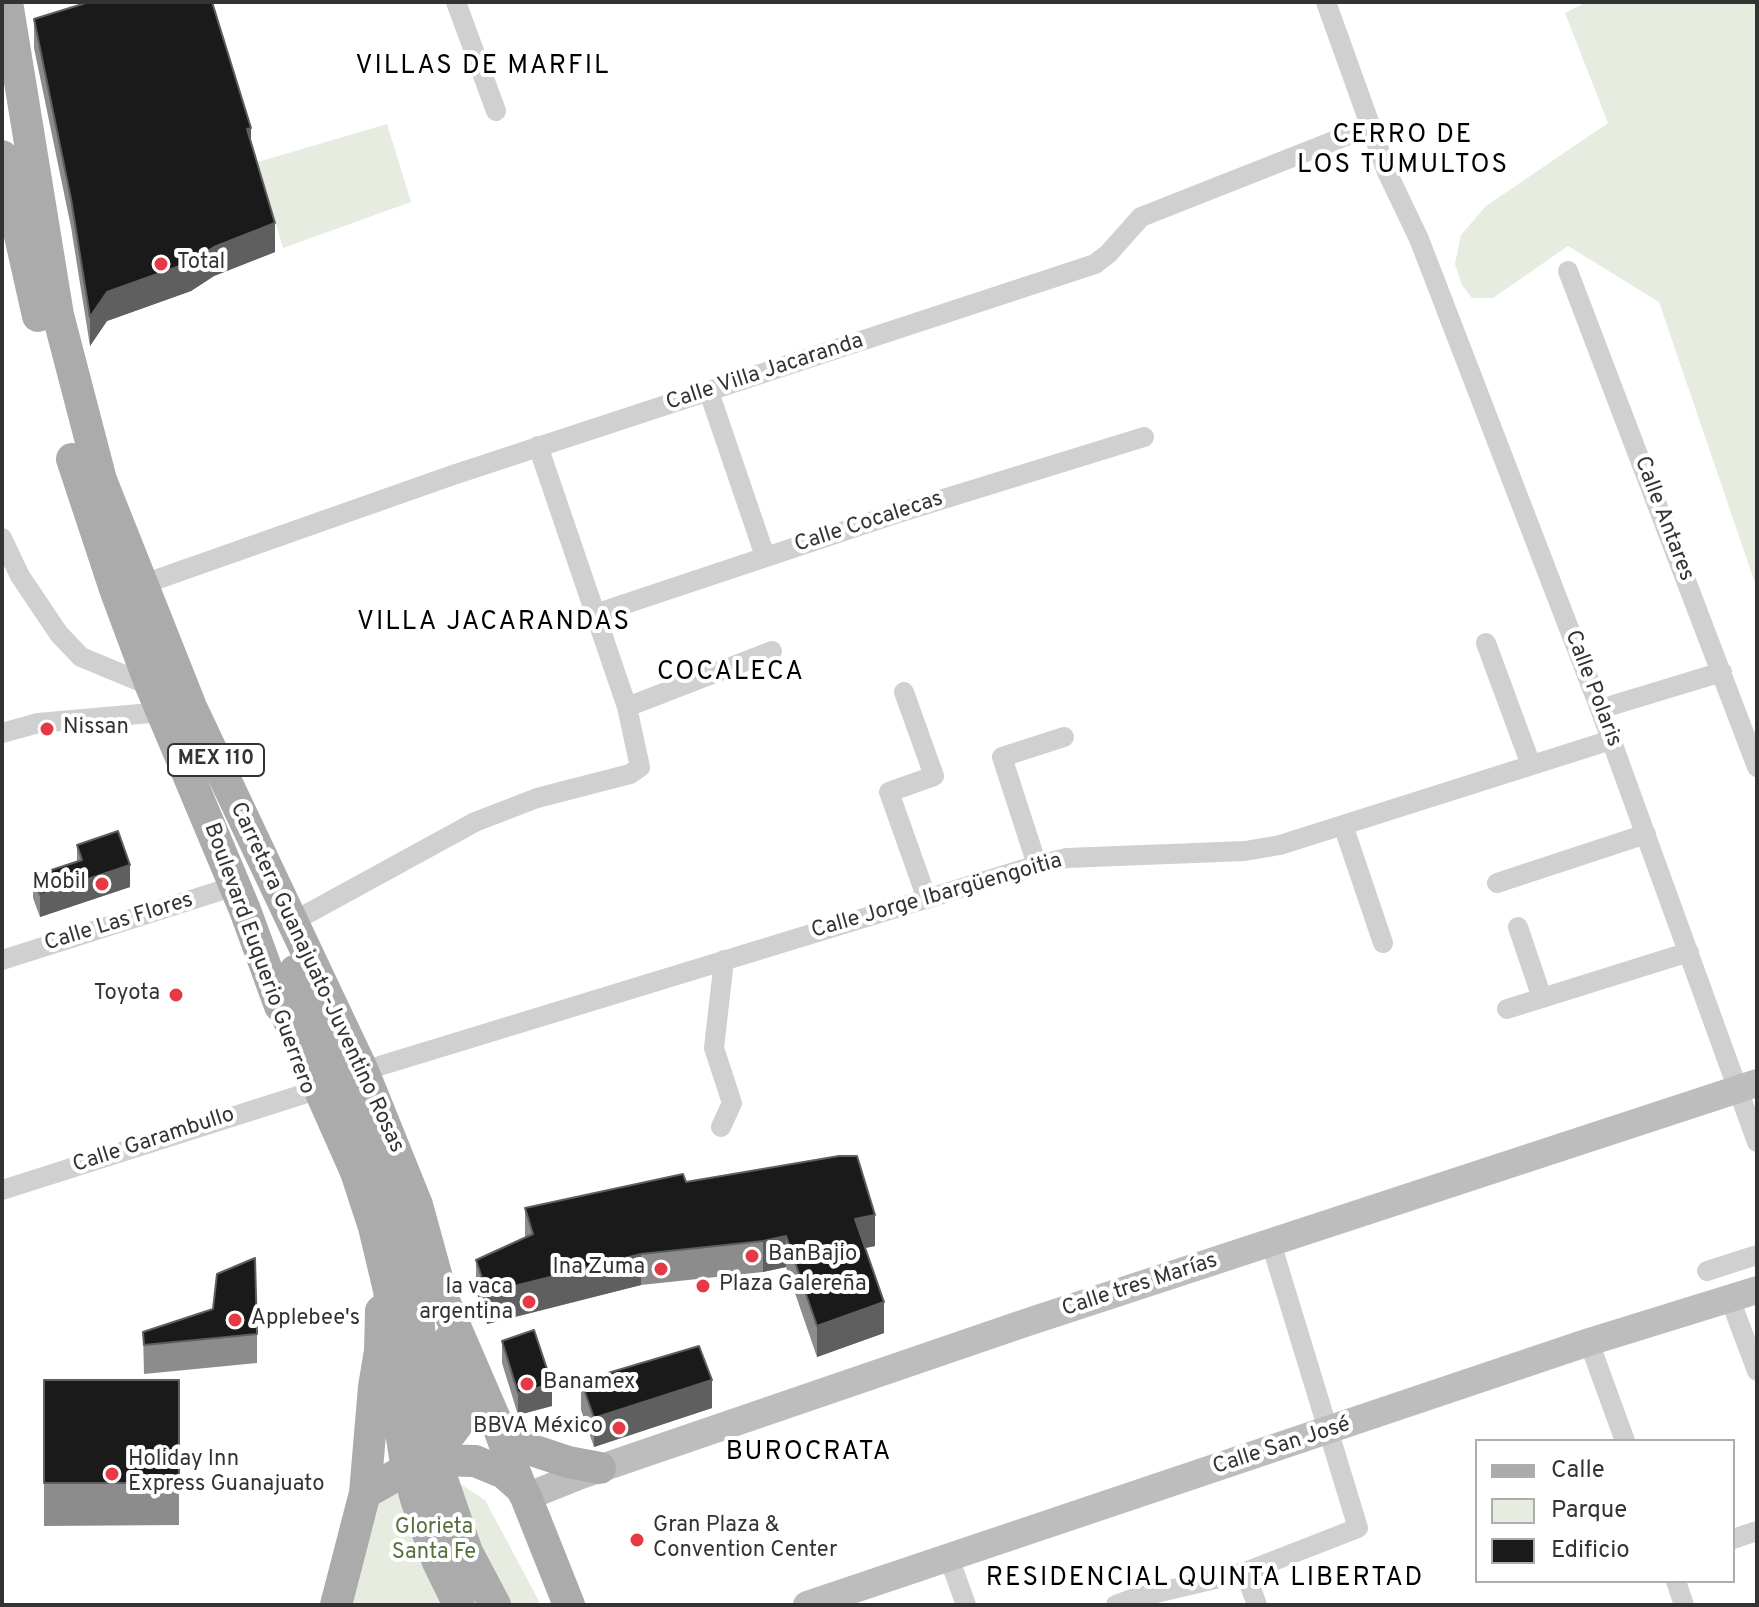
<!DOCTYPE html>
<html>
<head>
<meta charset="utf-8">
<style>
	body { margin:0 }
	#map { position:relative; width:1759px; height:1607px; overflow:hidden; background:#fff; font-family:Overpass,sans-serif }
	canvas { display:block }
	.frame { position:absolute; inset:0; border:4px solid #333; pointer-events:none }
	.legend { position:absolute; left:1475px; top:1439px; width:260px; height:144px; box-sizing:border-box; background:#fff; border:2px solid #adadad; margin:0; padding:10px 14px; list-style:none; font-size:24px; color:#333 }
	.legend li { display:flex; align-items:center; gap:16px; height:40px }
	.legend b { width:40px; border:2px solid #adadad }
</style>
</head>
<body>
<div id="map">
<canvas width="1759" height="1607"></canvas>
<div class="frame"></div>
<ul class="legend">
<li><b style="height:10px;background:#ababab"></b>Calle</li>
<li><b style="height:22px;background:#e6ecdf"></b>Parque</li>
<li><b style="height:22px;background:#1a1a1a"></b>Edificio</li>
</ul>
</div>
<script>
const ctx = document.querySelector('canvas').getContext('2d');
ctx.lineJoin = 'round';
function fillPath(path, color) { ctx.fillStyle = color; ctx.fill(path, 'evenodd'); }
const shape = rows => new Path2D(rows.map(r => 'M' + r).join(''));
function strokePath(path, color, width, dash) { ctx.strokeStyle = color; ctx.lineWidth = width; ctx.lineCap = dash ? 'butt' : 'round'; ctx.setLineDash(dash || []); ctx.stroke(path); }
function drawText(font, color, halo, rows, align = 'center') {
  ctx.font = font + ' Overpass,sans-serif'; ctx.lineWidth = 8; ctx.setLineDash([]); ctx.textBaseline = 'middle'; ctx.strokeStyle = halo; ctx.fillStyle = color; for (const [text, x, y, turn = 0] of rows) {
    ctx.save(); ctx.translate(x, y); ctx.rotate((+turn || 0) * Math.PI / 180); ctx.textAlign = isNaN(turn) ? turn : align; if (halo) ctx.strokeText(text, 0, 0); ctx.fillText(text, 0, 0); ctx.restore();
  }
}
const green = shape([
	[1587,2,1757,2,1757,589,1659,302,1568,246,1493,298,1472,298,1462,285,1455,264,1461,235,1486,206,1608,123,1565,13],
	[387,124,411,202,283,248,258,162],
	[445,1474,485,1500,541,1605,352,1605,379,1504,401,1485]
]);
const street = shape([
	[456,2,496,111],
	[1326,2,1387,172,1419,239,1600,709,1757,1142],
	[1568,271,1757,767],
	[709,392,765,556],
	[2,538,20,576,59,634,81,657,151,686],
	[141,585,453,475,1095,264,1108,254,1141,217,1369,127],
	[595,614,895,514,1144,437],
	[1486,643,1531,765],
	[904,692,934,776,889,792,927,899],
	[627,707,772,651],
	[1600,709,1722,672],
	[2,733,38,723,162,712],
	[1343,825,1383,943],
	[1037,865,1002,757,1064,737],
	[1497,883,1646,834],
	[294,921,475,822,537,798,630,774,640,767,627,707,538,446],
	[1518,927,1542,998],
	[2,960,235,886],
	[1507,1009,1689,952],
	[363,1071,1037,865,1067,858,1245,851,1280,845,1611,740],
	[721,1127,732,1103,714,1048,724,960],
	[2,1190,307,1093],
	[1707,1271,1757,1255],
	[1730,1299,1757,1371],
	[1589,1342,1625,1441],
	[1733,1539,1757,1531],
	[949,1558,966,1605],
	[1245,1572,1257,1605],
	[1676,1581,1684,1605],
	[1116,1605,1135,1598,1245,1572,1358,1528,1271,1243]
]);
const secondary = shape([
	[526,1497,581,1475,1025,1323,1757,1083],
	[807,1605,1589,1342,1757,1290]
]);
const primary = shape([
	[7,2,58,315,101,480,191,707,363,1071,417,1205,442,1296,496,1421,521,1488],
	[2,156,38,316],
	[72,459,116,592,151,686,245,910,280,1006],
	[496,1421,518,1441,538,1452,568,1462,600,1468],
	[407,1426,418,1436,427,1439,441,1438,451,1433,457,1425,459,1414,449,1340],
	[365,1493,409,1468,432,1460,475,1461,504,1473,521,1488,526,1497,569,1605],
	[336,1605,365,1493,374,1387,380,1351,381,1311]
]);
const primaryBridge = shape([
	[295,971,380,1163,399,1220,415,1286,427,1409,434,1456,467,1552,495,1605],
	[271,980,356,1172,374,1227,389,1290,395,1347,398,1413,405,1457,416,1499,438,1562,459,1605]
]);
const wall = shape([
	[34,19,251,143,275,252,214,276,191,291,107,321,90,346,71,227,34,48],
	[77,845,130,887,40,917,33,898,33,876,77,861],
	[686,1182,875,1246,865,1248,884,1333,817,1357,786,1267,763,1272,641,1285,487,1324,476,1291,476,1260,525,1238,525,1208],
	[143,1332,257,1334,257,1363,144,1374],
	[502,1341,552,1406,518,1415,502,1363],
	[44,1380,179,1380,179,1525,44,1526],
	[581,1381,712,1408,594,1447,581,1410]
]);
const shadedWall = shape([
	[251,128,251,157,247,129],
	[275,223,275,252,214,276,191,291,107,321,90,346,90,317,107,292],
	[130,865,130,887,40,917,40,895],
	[875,1215,875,1246,855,1250,855,1219],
	[786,1236,786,1267,763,1272,763,1241],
	[641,1254,641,1285,487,1324,487,1293],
	[884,1302,884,1333,817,1357,817,1326],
	[712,1380,712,1408,594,1447,594,1418],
	[552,1384,552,1406,518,1415,518,1393]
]);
const building = shape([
	[89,2,212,2,251,128,247,129,275,223,214,247,191,262,107,292,90,317,71,199,34,19,89,2],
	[118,831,130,865,40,895,33,876,82,860,77,845,118,831],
	[839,1156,857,1156,875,1215,855,1219,884,1302,817,1326,786,1236,763,1241,641,1254,487,1293,476,1260,533,1234,525,1208,683,1174,686,1182,839,1156],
	[255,1258,257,1334,144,1345,143,1332,213,1309,217,1274,255,1258],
	[534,1330,552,1384,518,1393,502,1341,534,1330],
	[699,1346,712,1380,594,1418,581,1381,699,1346],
	[44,1380,179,1380,179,1483,44,1483,44,1380]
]);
const markers = [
	[161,264,8,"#e63946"],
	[47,729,8,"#e63946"],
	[102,884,8,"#e63946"],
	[176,995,8,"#e63946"],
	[752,1256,8,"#e63946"],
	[661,1269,8,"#e63946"],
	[703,1286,8,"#e63946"],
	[529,1302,8,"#e63946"],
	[235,1320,8,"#e63946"],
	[527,1384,8,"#e63946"],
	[619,1428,8,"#e63946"],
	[112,1474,8,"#e63946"],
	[637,1540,8,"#e63946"]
];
const shields = [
	[216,760,96]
];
const shieldNames = [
	["MEX 110",216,760]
];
const poiNames = [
	["Total",177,264],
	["Nissan",63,729],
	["Mobil",86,884,"right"],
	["Toyota",160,995,"right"],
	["BanBajio",768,1256],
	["Ina Zuma",645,1269,"right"],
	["Plaza Galereña",719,1286],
	["la vaca",513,1289,"right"],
	["argentina",513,1314,"right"],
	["Applebee's",251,1320],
	["Banamex",543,1384],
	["BBVA México",603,1428,"right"],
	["Holiday Inn",128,1461],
	["Express Guanajuato",128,1486],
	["Gran Plaza &",653,1527],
	["Convention Center",653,1552]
];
const streetNames = [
	["Calle Villa Jacaranda",765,373,-18],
	["Calle Antares",1663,519,69],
	["Calle Cocalecas",869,523,-18],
	["Calle Polaris",1592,689,69],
	["Calle Jorge Ibargüengoitia",937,897,-16],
	["Calle Las Flores",119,923,-17],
	["Boulevard Euquerio Guerrero",258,959,70],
	["Carretera Guanajuato-Juventino Rosas",316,978,65],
	["Calle Garambullo",154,1141,-18],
	["Calle tres Marías",1140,1286,-18],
	["Calle San José",1282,1447,-18]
];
const parkNames = [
	["Glorieta",434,1529],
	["Santa Fe",434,1554]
];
const quarterNames = [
	["VILLAS DE MARFIL",483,68],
	["CERRO DE",1403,137],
	["LOS TUMULTOS",1403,167],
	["VILLA JACARANDAS",494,624],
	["COCALECA",731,674],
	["BUROCRATA",809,1454],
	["RESIDENCIAL QUINTA LIBERTAD",1205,1580]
];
fillPath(green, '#e6ecdf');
strokePath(street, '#d0d0d0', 20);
strokePath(secondary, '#bdbdbd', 28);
strokePath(primary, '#ababab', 32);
strokePath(primaryBridge, '#ababab', 32);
fillPath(wall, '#8c8c8c');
fillPath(shadedWall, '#5f5f5f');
fillPath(building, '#1a1a1a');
strokePath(building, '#5f5f5f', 2);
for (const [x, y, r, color] of markers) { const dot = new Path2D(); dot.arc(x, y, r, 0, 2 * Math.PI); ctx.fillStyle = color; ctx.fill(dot); strokePath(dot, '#fff', 3); }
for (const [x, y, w] of shields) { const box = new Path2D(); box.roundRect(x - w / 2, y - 16, w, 32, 6); ctx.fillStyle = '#fff'; ctx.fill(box); strokePath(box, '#333', 2); }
drawText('bold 20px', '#333', null, shieldNames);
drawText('22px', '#333', '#fff', poiNames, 'left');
drawText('22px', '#333', '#fff', streetNames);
drawText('22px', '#56703f', '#fff', parkNames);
ctx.letterSpacing = '2px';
drawText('26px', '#000', '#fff', quarterNames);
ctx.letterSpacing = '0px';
</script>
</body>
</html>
